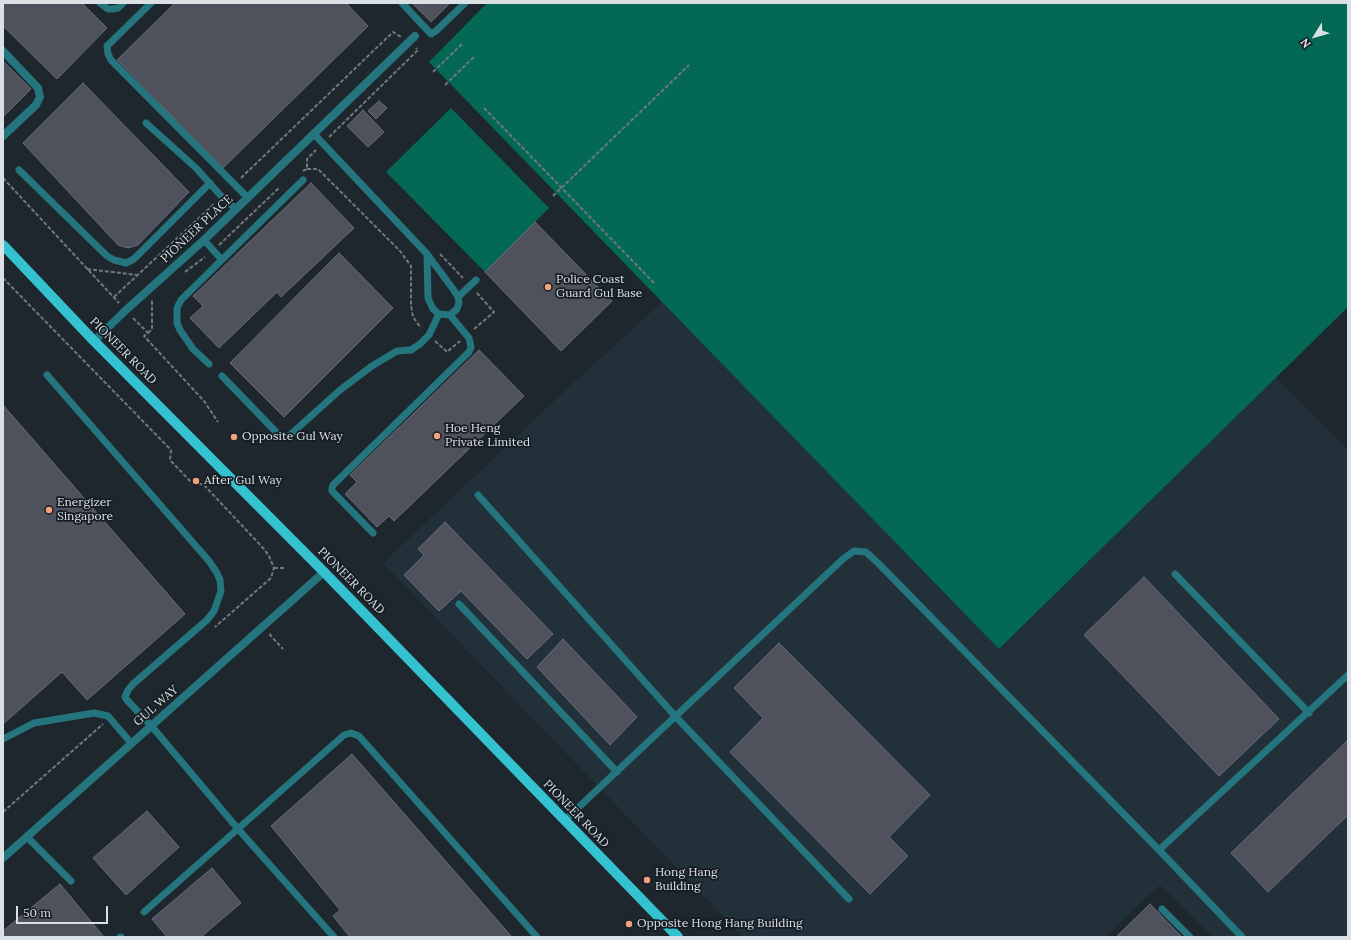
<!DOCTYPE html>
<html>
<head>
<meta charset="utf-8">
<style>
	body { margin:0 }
	#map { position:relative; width:1351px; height:940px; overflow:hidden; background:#1e272d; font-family:Lora,serif }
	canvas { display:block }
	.frame { position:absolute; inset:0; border:4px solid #dbe0e5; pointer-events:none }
	.north { position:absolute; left:1295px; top:16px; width:40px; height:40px; -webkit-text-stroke:3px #151d23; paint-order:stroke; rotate:233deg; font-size:11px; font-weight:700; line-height:16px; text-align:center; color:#dbe0e5 }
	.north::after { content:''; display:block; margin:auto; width:14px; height:18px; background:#dbe0e5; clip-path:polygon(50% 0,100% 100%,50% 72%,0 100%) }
	.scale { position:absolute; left:16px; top:906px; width:92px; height:18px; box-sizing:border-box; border:2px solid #dbe0e5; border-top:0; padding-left:5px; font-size:12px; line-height:14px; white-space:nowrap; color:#dbe0e5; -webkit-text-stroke:3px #151d23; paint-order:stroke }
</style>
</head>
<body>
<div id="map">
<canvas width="1351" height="940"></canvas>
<div class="frame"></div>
<div class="north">N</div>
<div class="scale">50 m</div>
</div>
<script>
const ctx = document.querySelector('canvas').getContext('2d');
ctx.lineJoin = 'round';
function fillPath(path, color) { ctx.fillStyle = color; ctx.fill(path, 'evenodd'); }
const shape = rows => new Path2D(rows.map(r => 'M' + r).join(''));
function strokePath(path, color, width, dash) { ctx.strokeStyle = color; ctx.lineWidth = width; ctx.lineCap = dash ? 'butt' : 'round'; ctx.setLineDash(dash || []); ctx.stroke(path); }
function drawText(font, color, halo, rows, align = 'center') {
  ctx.font = font + ' Lora,serif'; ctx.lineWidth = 3.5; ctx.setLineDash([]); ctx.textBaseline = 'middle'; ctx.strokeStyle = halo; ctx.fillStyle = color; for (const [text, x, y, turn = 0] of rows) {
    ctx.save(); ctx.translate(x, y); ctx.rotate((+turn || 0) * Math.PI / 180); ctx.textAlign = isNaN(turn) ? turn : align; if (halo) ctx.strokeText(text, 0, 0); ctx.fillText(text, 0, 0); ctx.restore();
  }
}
const built = shape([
	[662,302,1000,649,1276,377,1348,450,1348,937,1213,937,1160,885,1105,937,743,937,383,563,570,386]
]);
const water = shape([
	[487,3,1348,3,1348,307,999,649,429,62],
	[451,108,549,208,485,272,386,172]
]);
const building = shape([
	[3,3,82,3,107,28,57,79,3,26,3,3],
	[175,3,346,3,368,26,223,168,117,60,175,3],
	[412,3,450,3,431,22,412,3],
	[3,61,31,89,3,117,3,61],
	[83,83,189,192,138,245,128,248,118,245,23,143,83,83],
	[379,101,387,108,376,119,368,111,379,101],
	[363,110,384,132,368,147,347,126,363,110],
	[311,183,354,228,281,297,277,292,219,348,190,318,203,306,193,296,311,183],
	[535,222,612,301,561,351,485,272,535,222],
	[339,253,393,308,284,417,230,363,339,253],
	[479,350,524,396,394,521,389,516,377,527,345,494,357,482,350,475,479,350],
	[3,405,185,614,87,700,62,672,3,724,3,405],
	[445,522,553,634,527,659,461,591,439,611,404,575,424,555,418,549,445,522],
	[1144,577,1279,719,1219,776,1084,635,1144,577],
	[563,639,637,717,610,745,537,667,563,639],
	[779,643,930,795,889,837,908,856,870,894,730,752,763,718,734,688,779,643],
	[1348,740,1348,815,1268,892,1231,853,1348,740],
	[352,754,512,937,350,937,333,916,340,910,271,826,352,754],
	[147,811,179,847,126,895,93,858,147,811],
	[212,868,241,903,201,937,167,937,152,919,212,868],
	[60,884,104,937,3,937,3,931,60,884],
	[1150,904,1182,937,1116,937,1150,904]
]);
const path = shape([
	[433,72,463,43],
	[445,85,475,56],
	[484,108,654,283],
	[329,137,418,50,416,48],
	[307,169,318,169,400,251,411,266,411,305,413,317,421,328],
	[303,171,307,169,307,159,316,150],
	[3,178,119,303],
	[241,178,393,32,401,37],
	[553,196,689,65],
	[219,245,280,187],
	[440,254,463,278],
	[87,269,137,275],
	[185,272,205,257],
	[3,278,171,450,170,460,190,481,204,485,264,549,269,556,274,568,271,578,215,627],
	[114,297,215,203],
	[133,318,148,333,144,336,204,401,218,422],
	[474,329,494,312,476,292],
	[148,333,152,329,152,300],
	[435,341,447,352,460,341],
	[274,568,286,568],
	[271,634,270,635,283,649],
	[3,812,103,724]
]);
const service = shape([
	[100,3,108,9,113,9,118,8,123,3],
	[151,3,107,46,108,54,111,60,248,198],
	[402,3,431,34,436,31,465,3],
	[146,123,196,168,222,197,236,209],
	[314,134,427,254,453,289,458,297,459,303,457,309,450,315,439,314,433,309,428,298,427,254],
	[19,170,107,256,114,260,126,263,134,259,210,183],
	[204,240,222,260],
	[458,297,476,280],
	[209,364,193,349,180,330,177,323,177,308,181,300,303,180],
	[47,375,209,561,217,573,220,580,221,591,214,611,207,620,133,684,128,690,125,697,127,700,154,729,238,829,334,937],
	[222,376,278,434,285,437,290,435,340,390,372,366,397,351,411,350,420,344,429,335,439,314],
	[478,495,676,717,849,899],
	[373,533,332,491,332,488,333,485,469,352,471,347,469,338,450,315],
	[1175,574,1309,713],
	[459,604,617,772],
	[3,739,34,723,94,713,108,716,131,743],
	[565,820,843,559,854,551,866,552,879,564,1159,850,1242,937],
	[27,837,71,881],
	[1159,850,1348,675],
	[1162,909,1190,937],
	[144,912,344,735,351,733,359,736,537,937],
	[120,937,121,937]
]);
const minor = shape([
	[3,51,38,88,40,97,36,105,3,136],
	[94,341,126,310,204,240,415,36],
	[3,858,324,572]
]);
const primary = shape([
	[3,245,94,341,324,572,678,937]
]);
const markers = [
	[548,287,4,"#f1a27b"],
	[437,436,4,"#f1a27b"],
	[234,437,4,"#f1a27b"],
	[196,481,4,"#f1a27b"],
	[49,510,4,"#f1a27b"],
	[647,880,4,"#f1a27b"],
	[629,924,4,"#f1a27b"]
];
const streetNames = [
	["PIONEER PLACE",197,229,-43],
	["PIONEER ROAD",123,351,45],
	["PIONEER ROAD",351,581,45],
	["GUL WAY",156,706,-41],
	["PIONEER ROAD",576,814,46]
];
const poiNames = [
	["Police Coast",556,280],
	["Guard Gul Base",556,294],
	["Hoe Heng",445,429],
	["Private Limited",445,443],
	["Opposite Gul Way",242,437],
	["After Gul Way",204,481],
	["Energizer",57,503],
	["Singapore",57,517],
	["Hong Hang",655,873],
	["Building",655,887],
	["Opposite Hong Hang Building",637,924]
];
fillPath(built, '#22303a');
fillPath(water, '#036954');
fillPath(building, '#4f525c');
strokePath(building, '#696c76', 1);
strokePath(path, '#71787e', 2, [4, 2]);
strokePath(service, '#24757e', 7);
strokePath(minor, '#24757e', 8);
strokePath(primary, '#34c1d0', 10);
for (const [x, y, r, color] of markers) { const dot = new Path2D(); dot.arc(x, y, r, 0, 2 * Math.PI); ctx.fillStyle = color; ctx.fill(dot); strokePath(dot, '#151d23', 1.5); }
drawText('12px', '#dbe0e5', '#151d23', streetNames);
drawText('12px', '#dbe0e5', '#151d23', poiNames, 'left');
</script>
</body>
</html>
